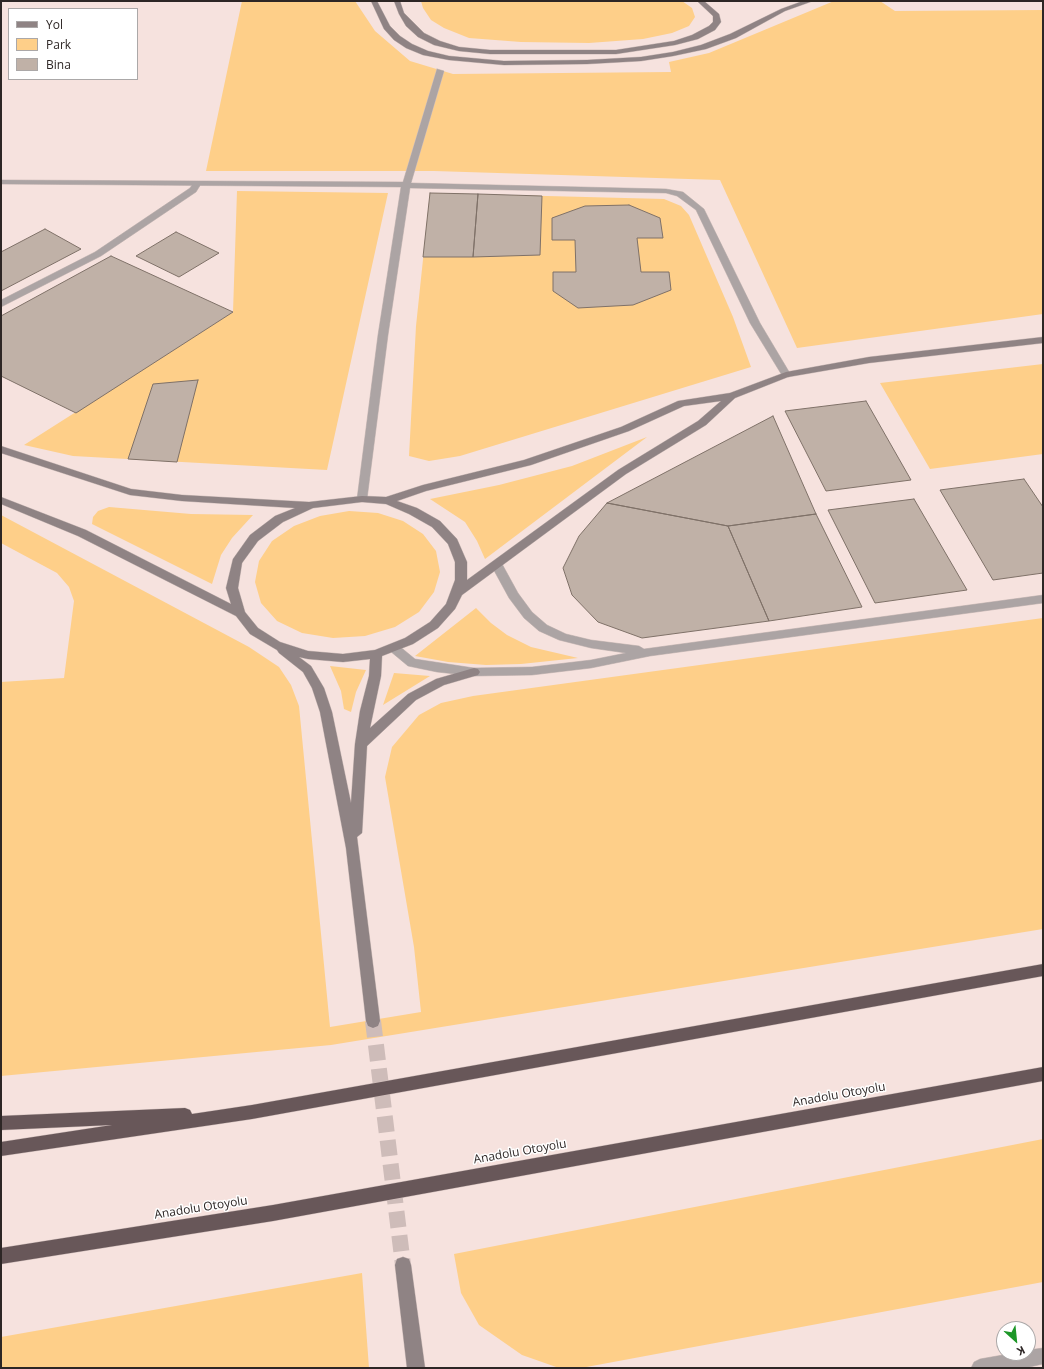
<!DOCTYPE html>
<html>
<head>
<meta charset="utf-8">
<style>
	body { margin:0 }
	#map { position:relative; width:1044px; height:1369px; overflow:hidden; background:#f6e2de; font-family:"Open Sans",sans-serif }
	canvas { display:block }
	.frame { position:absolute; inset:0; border:2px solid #2d2625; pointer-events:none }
	.legend { position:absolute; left:8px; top:8px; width:130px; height:72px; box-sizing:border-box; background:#fff; border:1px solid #aba8a8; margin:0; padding:5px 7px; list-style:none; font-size:12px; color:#2d2625 }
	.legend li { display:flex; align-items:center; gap:8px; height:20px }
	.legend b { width:20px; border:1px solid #aba8a8 }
	.north { position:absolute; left:996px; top:1321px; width:40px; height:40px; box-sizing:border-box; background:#fff; border:1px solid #aba8a8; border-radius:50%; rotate:153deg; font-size:11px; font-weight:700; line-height:16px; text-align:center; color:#2d2625 }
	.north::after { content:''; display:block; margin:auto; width:14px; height:18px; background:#1d9728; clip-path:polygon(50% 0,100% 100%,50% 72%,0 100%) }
</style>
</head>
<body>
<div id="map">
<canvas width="1044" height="1369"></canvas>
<div class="frame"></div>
<ul class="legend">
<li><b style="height:5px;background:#8f8384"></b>Yol</li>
<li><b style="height:11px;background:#fecf89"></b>Park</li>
<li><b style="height:11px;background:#c0b1a7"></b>Bina</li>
</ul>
<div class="north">K</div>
</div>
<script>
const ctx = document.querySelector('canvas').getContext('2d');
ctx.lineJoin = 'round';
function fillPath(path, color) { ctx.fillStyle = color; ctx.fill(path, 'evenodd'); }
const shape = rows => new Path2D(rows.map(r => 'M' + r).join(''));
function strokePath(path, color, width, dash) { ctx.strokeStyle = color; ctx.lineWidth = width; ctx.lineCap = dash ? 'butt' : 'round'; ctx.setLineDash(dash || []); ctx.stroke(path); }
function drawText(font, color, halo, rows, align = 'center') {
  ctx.font = font + ' "Open Sans",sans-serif'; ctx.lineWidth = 3; ctx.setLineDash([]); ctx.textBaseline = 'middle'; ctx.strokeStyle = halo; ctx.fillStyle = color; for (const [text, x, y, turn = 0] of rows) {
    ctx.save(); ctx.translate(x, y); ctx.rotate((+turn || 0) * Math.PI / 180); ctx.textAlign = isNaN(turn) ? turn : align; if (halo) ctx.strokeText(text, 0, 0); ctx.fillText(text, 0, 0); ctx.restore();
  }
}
const green = shape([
	[242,1,355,1,375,31,410,61,453,74,671,72,669,62,709,53,834,1,880,1,895,11,1043,10,1043,314,797,348,720,180,434,171,206,171],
	[421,1,682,1,692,8,695,17,689,26,672,33,643,39,589,43,521,42,469,38,444,28,431,20,423,8],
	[237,191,388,193,327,470,73,456,24,445,233,312],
	[430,193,664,199,681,206,689,215,733,317,751,367,460,456,429,461,409,456,416,326],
	[1043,364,1043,454,930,469,880,383],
	[647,437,485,559,477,541,465,522,430,499,499,485,572,466],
	[109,507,191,514,253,515,232,538,221,555,212,584,92,524,93,517,98,511],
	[349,511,378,513,403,521,423,534,436,551,440,572,434,592,419,612,395,627,365,636,333,638,302,633,277,621,261,603,255,582,259,561,272,541,294,526,320,516],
	[1,515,249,647,279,667,291,685,299,706,330,1027,421,1012,414,947,385,777,392,747,419,715,441,703,473,696,1043,618,1043,929,331,1045,1,1076,1,682,64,678,74,601,69,587,57,573,1,543],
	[476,608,491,623,507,635,531,647,578,658,521,664,486,665,448,662,415,656],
	[330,666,366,670,356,692,351,712,344,709,341,691],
	[394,673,430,676,383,705],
	[1043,1139,1043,1282,581,1368,559,1368,522,1355,479,1325,461,1293,454,1254],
	[362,1273,369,1368,1,1368,1,1337]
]);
const building = shape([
	[430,193,478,194,473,257,423,257,430,193],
	[478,194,542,196,540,255,473,257,478,194],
	[629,205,660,218,663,238,637,238,641,272,669,272,671,290,633,305,578,308,553,291,553,272,576,272,575,240,552,240,552,218,585,206,629,205],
	[45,229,81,249,1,291,1,252,45,229],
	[176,232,219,253,179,277,136,256,176,232],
	[111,256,233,312,76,413,1,376,1,316,111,256],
	[198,380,177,462,128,459,153,384,198,380],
	[866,401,911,480,826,491,785,411,866,401],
	[773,416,816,514,728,526,607,503,773,416],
	[1024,479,1043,507,1043,573,993,580,940,490,1024,479],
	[914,499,967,590,875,603,828,510,914,499],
	[607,503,728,526,769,621,642,638,598,622,572,595,563,568,579,536,607,503],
	[816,514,862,607,769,621,728,526,816,514]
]);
const secondaryTunnel = shape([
	[373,1021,403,1265]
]);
const lane = shape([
	[194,182,197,182,201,184,196,192,101,256,1,307,1,300,95,252,190,188,194,182]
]);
const street = shape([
	[437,69,444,71,411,183,666,189,683,192,704,209,760,323,791,375,789,377,783,377,750,323,696,210,677,196,666,193,410,188,388,335,367,499,362,502,357,499,378,335,401,187,1,184,1,180,403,182,437,69],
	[497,561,501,562,518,593,532,612,547,625,566,634,591,640,639,646,644,649,1043,595,1043,603,650,656,591,668,532,675,474,676,437,672,408,666,390,651,388,648,390,645,394,644,398,645,415,659,474,668,532,667,591,660,626,653,591,648,559,640,539,631,524,618,509,598,491,565,497,561],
	[1043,1348,1043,1364,1025,1368,971,1368,974,1362,980,1359,1014,1353,1028,1353,1028,1350,1043,1348]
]);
const secondary = shape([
	[371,1,377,1,390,26,400,36,412,44,428,51,449,56,504,61,587,60,641,57,673,52,701,45,730,34,781,9,803,1,813,1,785,11,736,38,706,49,673,56,641,61,587,64,504,65,449,60,423,55,406,48,394,40,384,29,371,1],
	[394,1,400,1,404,13,424,33,440,41,459,47,490,50,616,50,674,41,692,35,709,26,713,22,713,16,697,1,704,1,719,14,721,22,715,30,698,39,675,45,616,54,490,54,459,51,434,45,418,37,406,26,399,14,394,1],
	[1043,337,1043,343,869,363,788,377,735,398,706,425,626,474,462,595,455,609,438,628,413,644,382,656,381,676,370,728,408,694,436,679,474,668,478,669,480,672,478,675,444,685,416,700,367,746,362,833,357,837,380,1021,378,1026,373,1028,368,1026,366,1021,346,848,320,712,312,688,303,672,279,653,277,650,250,634,236,616,78,536,1,504,1,497,86,530,231,604,226,588,233,559,250,535,275,516,295,508,182,501,130,495,1,453,1,446,131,489,182,495,309,502,362,496,386,497,423,485,524,460,621,427,678,401,730,393,786,372,869,357,1043,337],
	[721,401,698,421,618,470,467,580,467,562,457,539,440,521,417,508,397,501,426,491,531,465,629,431,684,406,721,401],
	[362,502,386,504,409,514,432,527,448,544,455,562,455,580,446,604,430,622,405,638,375,650,343,654,308,651,280,642,258,628,245,612,238,588,242,563,258,541,283,522,313,508,362,502],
	[299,657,308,659,343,662,370,659,369,676,360,711,355,744,351,803,332,712,324,688,311,666,299,657],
	[403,1257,409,1259,411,1265,425,1368,407,1368,395,1265,397,1259,403,1257]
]);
const highway = shape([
	[1043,964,1043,976,252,1119,1,1156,1,1142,112,1125,1,1130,1,1116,185,1108,190,1110,192,1114,252,1105,1043,964],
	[1043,1067,1043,1081,273,1221,1,1264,1,1248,273,1205,1043,1067]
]);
const nearStreetnames = [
	["Anadolu Otoyolu",839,1095,-10],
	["Anadolu Otoyolu",520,1152,-10],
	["Anadolu Otoyolu",201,1208,-9]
];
fillPath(green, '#fecf89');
fillPath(building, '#c0b1a7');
strokePath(building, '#7f7168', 1);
strokePath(secondaryTunnel, '#cebcb9', 16, [16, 8]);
strokePath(lane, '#d2c0bd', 1);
strokePath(street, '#d2c0bd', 1);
strokePath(secondary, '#d2c0bd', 1);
strokePath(highway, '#d2c0bd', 1);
fillPath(lane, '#aca4a4');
fillPath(street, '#aca4a4');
fillPath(secondary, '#8f8384');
fillPath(highway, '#685759');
drawText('12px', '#2d2625', '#fff', nearStreetnames);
</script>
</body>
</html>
